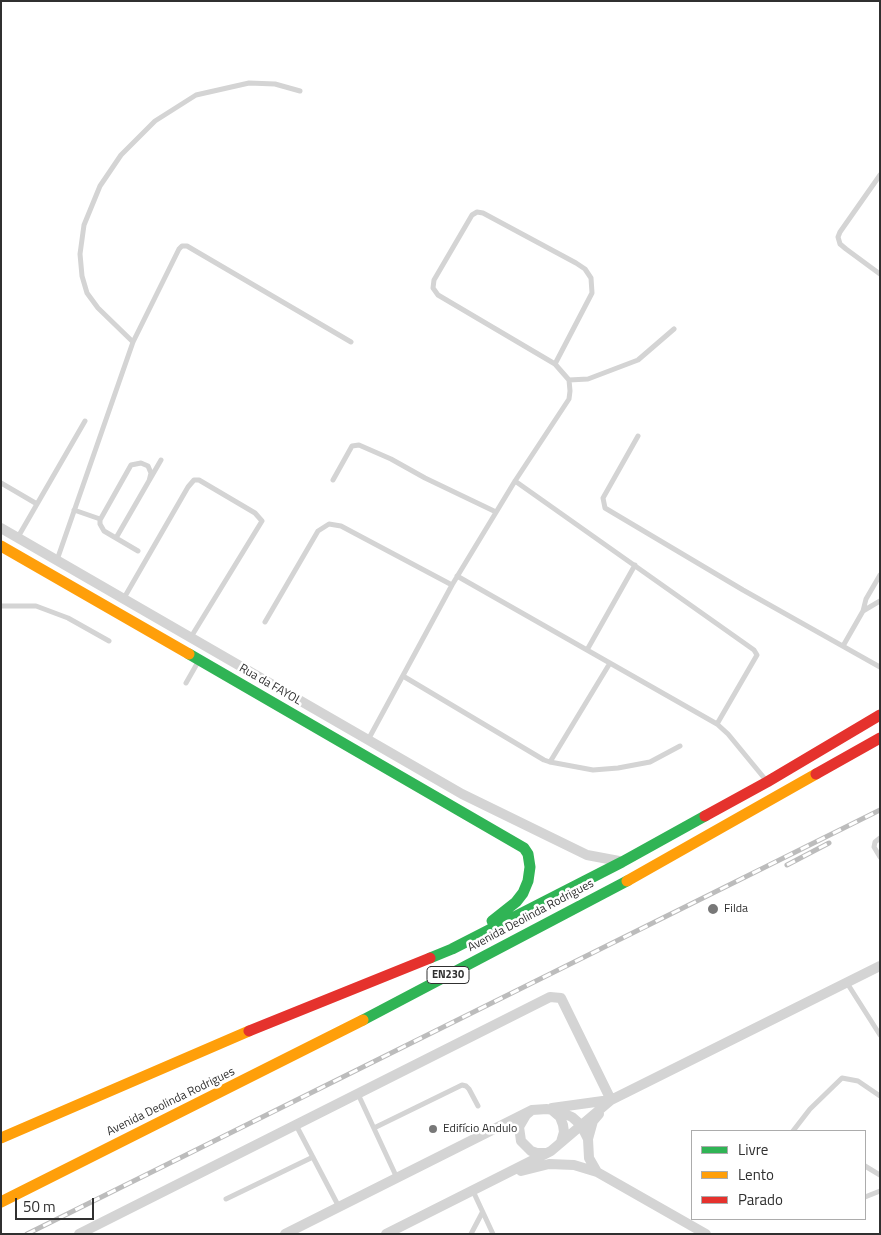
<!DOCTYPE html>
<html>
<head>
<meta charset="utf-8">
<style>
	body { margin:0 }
	#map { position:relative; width:881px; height:1235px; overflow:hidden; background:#fff; font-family:"Titillium Web",sans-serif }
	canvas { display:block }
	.frame { position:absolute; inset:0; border:2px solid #303030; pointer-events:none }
	.legend { position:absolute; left:691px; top:1130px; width:175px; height:90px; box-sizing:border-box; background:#fff; border:1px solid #acacac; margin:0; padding:6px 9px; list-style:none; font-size:15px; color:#303030 }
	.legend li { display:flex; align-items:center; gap:10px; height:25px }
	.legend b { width:25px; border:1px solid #acacac }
	.scale { position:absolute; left:15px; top:1198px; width:79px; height:22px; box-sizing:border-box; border:2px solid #303030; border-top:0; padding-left:6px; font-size:15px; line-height:18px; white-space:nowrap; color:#303030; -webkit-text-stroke:4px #fff; paint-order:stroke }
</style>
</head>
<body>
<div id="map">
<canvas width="881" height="1235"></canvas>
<div class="frame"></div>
<ul class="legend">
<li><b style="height:6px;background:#30b455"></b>Livre</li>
<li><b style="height:6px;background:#ff9f0a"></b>Lento</li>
<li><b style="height:6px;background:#e5322d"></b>Parado</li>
</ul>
<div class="scale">50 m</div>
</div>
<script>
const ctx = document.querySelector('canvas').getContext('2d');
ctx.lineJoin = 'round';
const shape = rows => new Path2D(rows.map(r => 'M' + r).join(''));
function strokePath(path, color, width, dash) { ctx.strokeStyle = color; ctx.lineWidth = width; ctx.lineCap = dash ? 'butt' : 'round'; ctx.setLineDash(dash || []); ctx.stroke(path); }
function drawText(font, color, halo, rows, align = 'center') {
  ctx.font = font + ' "Titillium Web",sans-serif'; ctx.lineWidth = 5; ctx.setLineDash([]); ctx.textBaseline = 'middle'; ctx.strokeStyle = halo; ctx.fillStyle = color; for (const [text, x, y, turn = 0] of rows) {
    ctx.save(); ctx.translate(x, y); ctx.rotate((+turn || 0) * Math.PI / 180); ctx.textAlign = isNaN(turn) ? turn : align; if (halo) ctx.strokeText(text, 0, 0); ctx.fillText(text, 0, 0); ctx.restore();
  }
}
const lane = shape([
	[880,175,840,232,838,237,840,244,846,249,880,274],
	[133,342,98,308,87,293,82,276,80,254,84,225,100,186,121,155,155,121,196,95,249,83,275,84,300,91],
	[569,380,588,379,638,360,674,329],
	[638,436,603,498,605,508,743,590,880,667],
	[333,480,352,446,359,445,391,459,425,478,496,512],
	[515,481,754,650,757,655,717,724],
	[1,483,37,504],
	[74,510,100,519],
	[18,537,85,421],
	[116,538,161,460],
	[138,551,104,531,100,524,100,520,131,465,141,463,148,466,151,473,149,481],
	[57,560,133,342,179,249,182,246,187,246,351,342],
	[457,576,717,724,728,734,765,779],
	[124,598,188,487,194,480,199,480,255,513,262,521,191,637],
	[1,606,36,606,68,618,109,641],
	[863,611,866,599,880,575],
	[265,622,318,531,329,524,341,526,452,585],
	[843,646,863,611,880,601],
	[587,650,635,565],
	[403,676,544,760,550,762,593,770,618,768,650,762,680,746],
	[186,683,198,662],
	[368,740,452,585,515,481,569,399,570,391,569,380,555,364,438,295,433,288,434,280,472,215,477,212,483,213,576,263,585,269,591,278,592,293,555,364],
	[550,762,610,663],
	[880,838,875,842,874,847,880,857],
	[847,983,880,1035],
	[358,1094,397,1178],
	[296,1125,339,1207],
	[374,1128,462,1085,466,1086,469,1089,478,1106],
	[793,1131,810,1109,842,1078,858,1081,880,1096],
	[865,1166,880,1175],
	[473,1191,493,1234],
	[865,1197,880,1191],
	[226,1199,313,1157],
	[471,1234,482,1213]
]);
const street = shape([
	[1,528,462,794,587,855,619,861],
	[552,1108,610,1100],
	[553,1111,560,1117,563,1125,564,1132,561,1142],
	[546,1153,537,1153,531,1151,521,1141,519,1127,526,1115,532,1110,547,1109,560,1112,572,1117,581,1125,588,1139],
	[521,1171,549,1164,574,1165,597,1172,706,1234],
	[597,1172,589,1158,588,1139,593,1121,599,1114],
	[79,1234,550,997,561,998,611,1100],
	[285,1234,532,1110],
	[386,1234,551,1151,611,1100,880,966]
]);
const fast = shape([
	[189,654,524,848,528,854,530,867,528,881,523,893,516,902,492,921],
	[430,958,452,949,622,862,705,816],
	[363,1020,627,881]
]);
const slow = shape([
	[1,546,189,654],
	[627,881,816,774],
	[1,1138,249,1031],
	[1,1202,363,1020]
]);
const jam = shape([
	[816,774,880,738],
	[705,816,767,782,880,715],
	[249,1031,430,958]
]);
const rail = shape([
	[787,865,829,843],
	[27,1234,880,810]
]);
const markers = [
	[713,909,6,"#787878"],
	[433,1129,5,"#787878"]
];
const shields = [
	[448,975,42]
];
const shieldNames = [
	["EN230",448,975]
];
const streetNames = [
	["Rua da FAYOL",270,685,30],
	["Avenida Deolinda Rodrigues",531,916,-28],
	["Avenida Deolinda Rodrigues",171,1102,-26]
];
const poiNames = [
	["Filda",724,909],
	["Edifício Andulo",443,1129]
];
strokePath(lane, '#d4d4d4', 5);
strokePath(street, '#d4d4d4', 10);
strokePath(fast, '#30b455', 11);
strokePath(slow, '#ff9f0a', 11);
strokePath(jam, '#e5322d', 11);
strokePath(rail, '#bcbcbc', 5);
strokePath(rail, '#fff', 3, [9]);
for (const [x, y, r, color] of markers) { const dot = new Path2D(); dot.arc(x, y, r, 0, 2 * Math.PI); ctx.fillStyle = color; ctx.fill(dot); strokePath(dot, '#fff', 2); }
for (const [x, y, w] of shields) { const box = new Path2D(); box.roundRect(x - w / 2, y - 8.5, w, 17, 4); ctx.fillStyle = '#fff'; ctx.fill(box); strokePath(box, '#303030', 1); }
drawText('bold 11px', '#303030', null, shieldNames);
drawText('12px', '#303030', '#fff', streetNames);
drawText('12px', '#303030', '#fff', poiNames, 'left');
</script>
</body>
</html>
